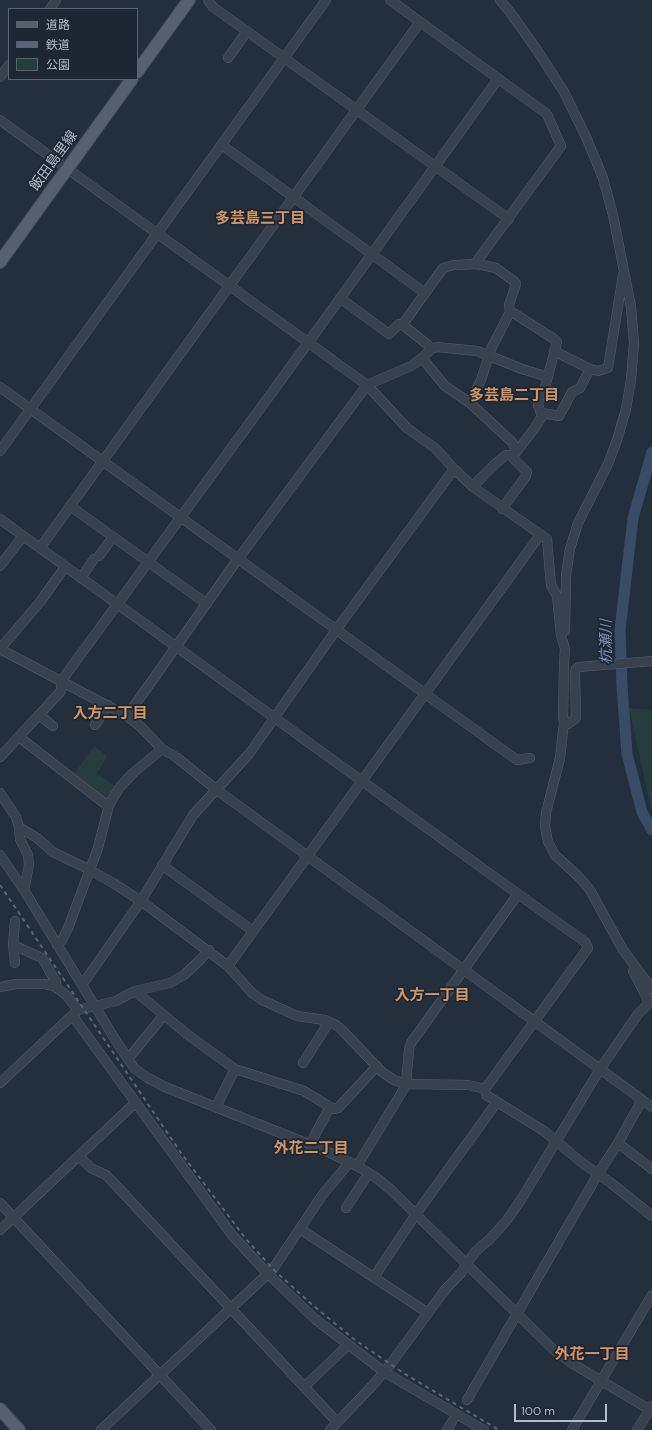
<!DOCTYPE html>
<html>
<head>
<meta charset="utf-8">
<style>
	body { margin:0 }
	#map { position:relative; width:652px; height:1430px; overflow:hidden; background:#242f3e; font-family:"DM Sans","Noto Sans JP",sans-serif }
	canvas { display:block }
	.legend { position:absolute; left:8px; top:8px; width:130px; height:72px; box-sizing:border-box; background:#1d2633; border:1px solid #59626f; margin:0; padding:5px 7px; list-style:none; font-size:12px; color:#b4bcc9 }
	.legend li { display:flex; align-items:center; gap:8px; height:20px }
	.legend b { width:20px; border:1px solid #59626f }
	.scale { position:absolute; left:514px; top:1404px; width:93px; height:18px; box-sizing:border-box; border:2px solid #b4bcc9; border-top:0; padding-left:5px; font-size:12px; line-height:14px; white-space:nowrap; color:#b4bcc9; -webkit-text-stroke:3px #1d2633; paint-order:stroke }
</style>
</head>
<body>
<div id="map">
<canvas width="652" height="1430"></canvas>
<ul class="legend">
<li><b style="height:5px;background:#56606e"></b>道路</li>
<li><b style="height:5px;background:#5a6575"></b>鉄道</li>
<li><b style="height:11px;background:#263c3f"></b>公園</li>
</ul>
<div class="scale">100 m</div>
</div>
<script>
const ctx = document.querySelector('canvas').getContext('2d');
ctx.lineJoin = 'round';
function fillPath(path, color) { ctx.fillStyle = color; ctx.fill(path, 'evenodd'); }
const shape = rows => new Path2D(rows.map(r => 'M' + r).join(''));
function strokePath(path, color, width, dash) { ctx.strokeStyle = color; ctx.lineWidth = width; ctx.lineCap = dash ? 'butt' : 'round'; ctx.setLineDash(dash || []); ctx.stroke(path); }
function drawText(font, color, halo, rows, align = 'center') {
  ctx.font = font + ' "DM Sans","Noto Sans JP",sans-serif'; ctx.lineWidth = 3.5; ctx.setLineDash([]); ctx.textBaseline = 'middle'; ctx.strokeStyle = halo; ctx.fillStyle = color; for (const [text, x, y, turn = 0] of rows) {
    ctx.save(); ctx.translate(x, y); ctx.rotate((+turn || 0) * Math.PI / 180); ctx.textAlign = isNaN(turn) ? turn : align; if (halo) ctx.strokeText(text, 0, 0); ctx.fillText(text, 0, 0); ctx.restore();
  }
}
const green = shape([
	[629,708,652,710,652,813],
	[94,746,107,756,97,774,115,786,107,799,74,774]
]);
const river = shape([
	[652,452,633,518,620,630,622,686,627,754,642,812,652,830]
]);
const minor = shape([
	[208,0,213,7,509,219],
	[390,0,547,114,561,146,477,261,477,264],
	[500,0,510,12,537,50,564,92,586,137,603,178,613,215,631,307,634,343,631,380,626,409,617,440,608,464,578,523,570,549,566,575,565,631],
	[50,9,56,0],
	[228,58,247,31],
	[0,77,9,65],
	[0,120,367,385,407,428,435,448,454,469,473,487,547,539,551,585,557,596,561,635,565,649,564,663,563,718,564,722,560,758,546,813,545,826,548,842,555,855,579,877,590,890,623,950,652,989],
	[222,145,425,293],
	[340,298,389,334,399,324,403,324,443,268,454,265,477,264,496,268,515,282,516,284,509,305,510,312],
	[403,324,404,326,428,345,431,349],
	[422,358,445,386,470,403,512,442,517,451],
	[590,369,598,371,608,368,623,275],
	[0,387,510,755,517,760,530,758],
	[470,403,481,380,491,349,510,312,515,314,554,339,557,342,544,391,539,398,538,405,542,416,534,429,517,451,512,455,506,455,495,464,476,483,473,487],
	[542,413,559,416,572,392,580,388,590,369,554,351],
	[0,451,326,0],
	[70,506,207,604],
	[502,509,526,476,527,472,514,459,512,455],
	[0,519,518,894,585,942,588,948,485,1089],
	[40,548,420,22],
	[99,556,113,537],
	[0,566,23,536],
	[81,578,94,559],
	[0,649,127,716,141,727,162,749,176,757,217,790,652,1107],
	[0,649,40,602,65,567],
	[39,715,53,726],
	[127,716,238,559,367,385,411,366,422,358,431,349,437,347,477,351,522,369,548,377],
	[564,722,568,724,576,718,575,673,576,669,579,667,652,661],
	[95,725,108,705],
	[19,737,104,803,109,805],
	[0,757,61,691,62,680,308,343,498,79],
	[0,793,16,817,19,827,37,838,53,852,90,870,113,883,141,901,228,966,252,993,262,1000,297,1016,325,1020,336,1025,343,1031,382,1072,394,1080,406,1084,468,1085,485,1089,486,1095,544,1131,581,1162,611,1183,652,1216],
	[19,827,20,839,28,855,29,865,24,890],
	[0,855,24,890,118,1044,135,1069,148,1078,165,1087,326,1151,357,1166,375,1177,389,1188,555,1351,573,1364,652,1411],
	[162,865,253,931],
	[15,921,13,945,42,958,56,982,54,986],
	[13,945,15,963],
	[57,945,62,940,68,928,98,848,109,805,120,787,133,773,162,749],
	[228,966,540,535],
	[82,985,141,901,193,815,249,754,336,630,454,469],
	[0,987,16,984,45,984,54,986,66,995,78,1010],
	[135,991,188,1035,235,1069,304,1091,330,1107],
	[72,1015,232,1235,268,1274,315,1319,384,1372,484,1430],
	[128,1059,164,1015],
	[303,1063,329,1022],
	[0,1083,78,1010,116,1001,135,991,170,983,184,975,200,960,209,950],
	[216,1107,235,1069],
	[618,1143,652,1169],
	[310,1144,330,1107,335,1109,338,1108,377,1066],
	[79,1156,91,1168,106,1175,110,1179,337,1422],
	[357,1166,402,1092,406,1084,409,1050,411,1043,518,894],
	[0,1203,211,1430],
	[346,1208,369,1173],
	[300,1229,428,1313],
	[0,1230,135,1103],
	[374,1277,416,1214,497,1102],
	[304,1387,348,1345],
	[467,1400,598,1174,618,1143,642,1100],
	[101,1430,273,1269,323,1194,350,1162],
	[330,1430,372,1386,390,1365,444,1291,461,1273,469,1260,476,1251,490,1239,507,1220,522,1198,600,1069,638,1014,648,1004,647,998,633,971],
	[447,1430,453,1420],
	[572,1430,652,1295],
	[637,1430,652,1406]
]);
const major = shape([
	[137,72,189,0],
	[0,262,132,79],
	[0,1409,19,1430]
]);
const rail = shape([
	[0,885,181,1153,246,1239,273,1269,309,1302,355,1340,405,1374,499,1430]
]);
const streetNames = [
	["飯田島里線",54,161,-54]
];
const neighbourhoodNames = [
	["多芸島三丁目",260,219],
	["多芸島二丁目",514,396],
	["入方二丁目",110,714],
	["入方一丁目",432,996],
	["外花二丁目",311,1149],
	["外花一丁目",592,1355]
];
const waterNames = [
	["杭瀬川",607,642,-90]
];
fillPath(green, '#263c3f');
strokePath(river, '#394c67', 11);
strokePath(minor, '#565f6c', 10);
strokePath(major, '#414a57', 14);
strokePath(minor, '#38414e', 9);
strokePath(major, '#56606e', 12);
strokePath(rail, '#5a6575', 2, [4, 4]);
drawText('14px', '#b4bcc9', '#1d2633', streetNames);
drawText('bold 15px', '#d59563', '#1d2633', neighbourhoodNames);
drawText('italic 15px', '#7c92b1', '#1d2633', waterNames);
</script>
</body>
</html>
